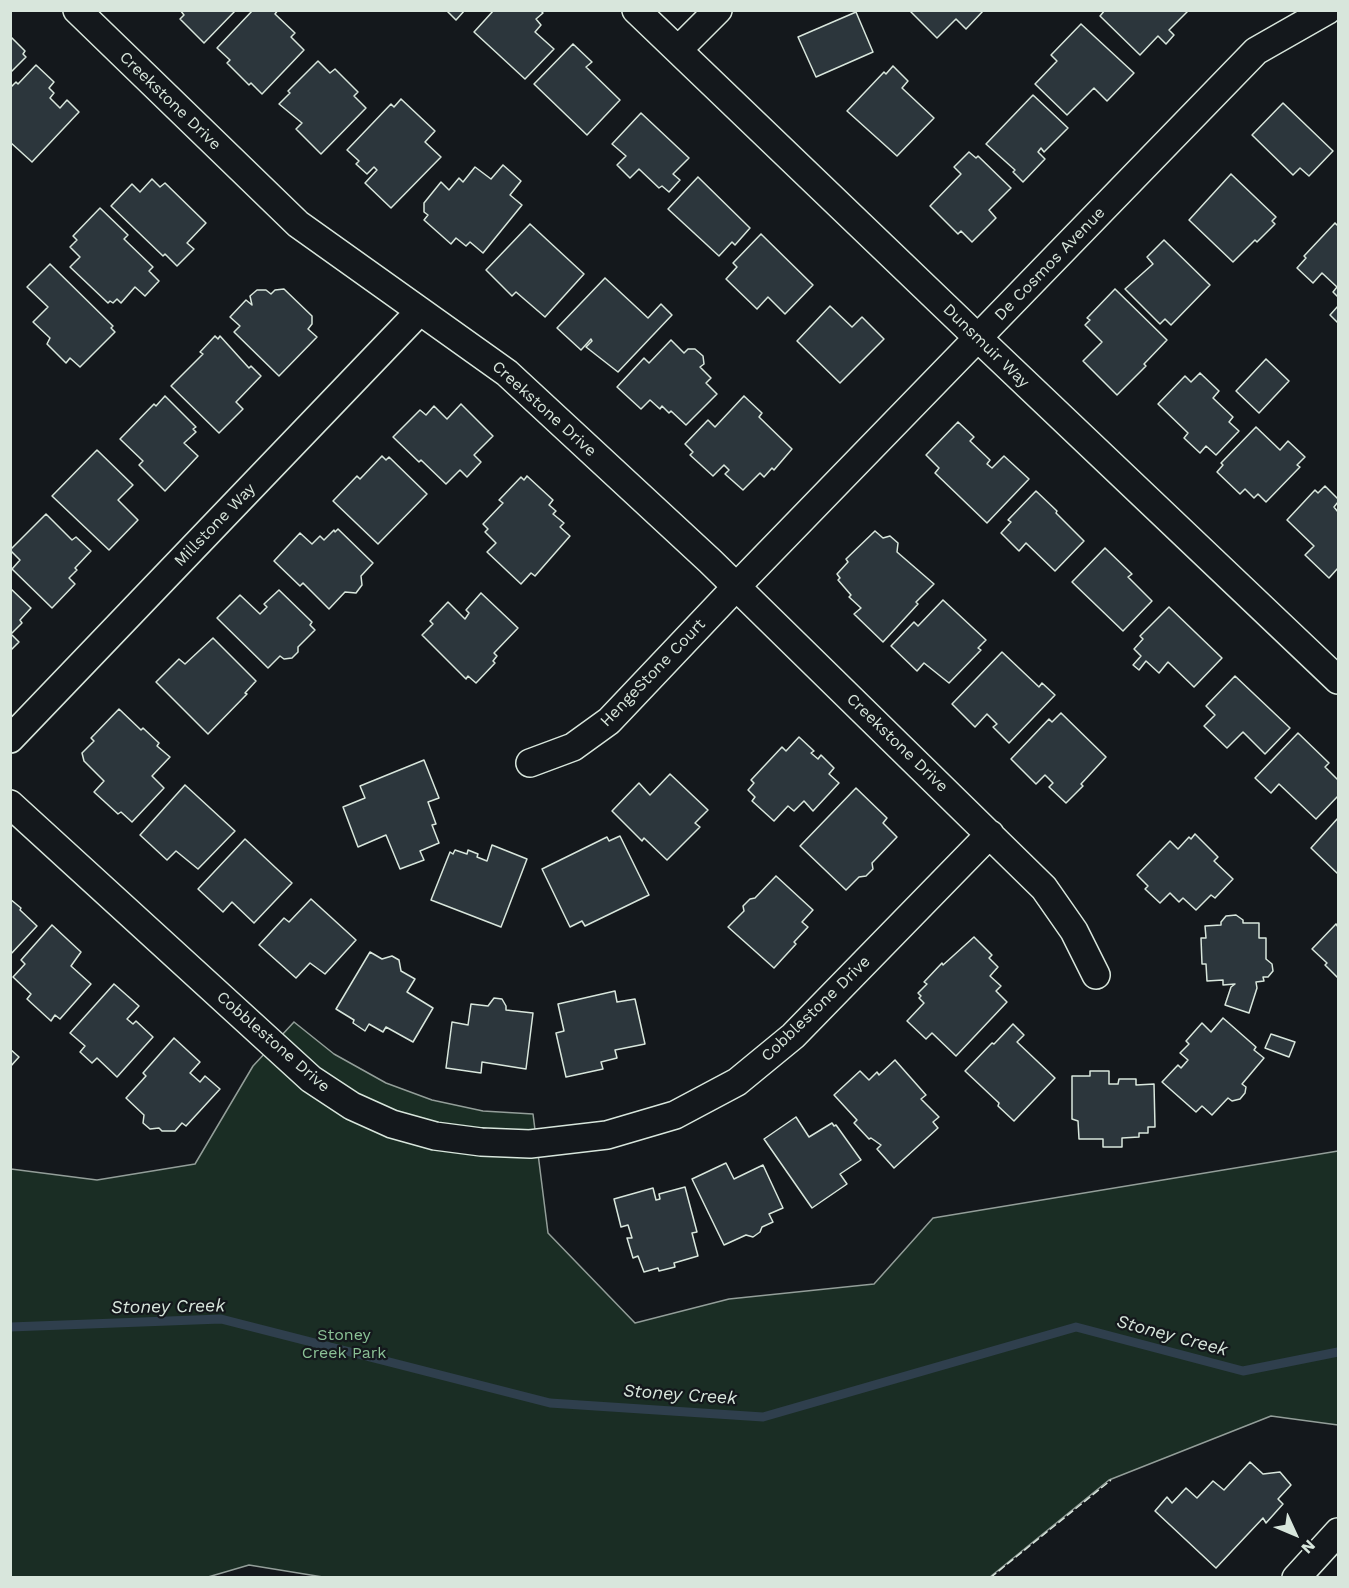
<!DOCTYPE html>
<html>
<head>
<meta charset="utf-8">
<style>
	body { margin:0 }
	#map { position:relative; width:1349px; height:1588px; overflow:hidden; background:#14181c; font-family:"Work Sans",sans-serif }
	canvas { display:block }
	.frame { position:absolute; inset:0; border:12px solid #d8e6dc; pointer-events:none }
	.north { position:absolute; left:1265px; top:1504px; width:60px; height:60px; -webkit-text-stroke:4px #14181c; paint-order:stroke; rotate:134deg; font-size:16px; font-weight:700; line-height:24px; text-align:center; color:#d8e6dc }
	.north::after { content:''; display:block; margin:auto; width:21px; height:27px; background:#d8e6dc; clip-path:polygon(50% 0,100% 100%,50% 72%,0 100%) }
</style>
</head>
<body>
<div id="map">
<canvas width="1349" height="1588"></canvas>
<div class="frame"></div>
<div class="north">N</div>
</div>
<script>
const ctx = document.querySelector('canvas').getContext('2d');
ctx.lineJoin = 'round';
function fillPath(path, color) { ctx.fillStyle = color; ctx.fill(path, 'evenodd'); }
const shape = rows => new Path2D(rows.map(r => 'M' + r).join(''));
function strokePath(path, color, width, dash) { ctx.strokeStyle = color; ctx.lineWidth = width; ctx.lineCap = dash ? 'butt' : 'round'; ctx.setLineDash(dash || []); ctx.stroke(path); }
function drawText(font, color, halo, rows, align = 'center') {
  ctx.font = font + ' "Work Sans",sans-serif'; ctx.lineWidth = 4.5; ctx.setLineDash([]); ctx.textBaseline = 'middle'; ctx.strokeStyle = halo; ctx.fillStyle = color; for (const [text, x, y, turn = 0] of rows) {
    ctx.save(); ctx.translate(x, y); ctx.rotate((+turn || 0) * Math.PI / 180); ctx.textAlign = isNaN(turn) ? turn : align; if (halo) ctx.strokeText(text, 0, 0); ctx.fillText(text, 0, 0); ctx.restore();
  }
}
const green = shape([
	[294,1022,334,1054,386,1083,432,1100,483,1111,533,1114,548,1233,635,1323,729,1299,874,1284,933,1218,1338,1151,1338,1425,1271,1416,1109,1480,990,1577,329,1578,249,1565,208,1577,11,1578,11,1169,97,1180,195,1164,253,1066,294,1022]
]);
const stream = shape([
	[10,1327,221,1319,550,1403,763,1417,1076,1327,1243,1371,1338,1352]
]);
const building = shape([
	[180,10,236,10,204,43,180,19,184,15,180,10],
	[253,10,278,10,275,14,295,33,291,37,304,50,262,94,251,83,249,85,227,63,230,60,217,48,253,10],
	[446,10,465,10,456,20,446,10],
	[494,10,540,10,543,13,536,19,541,25,535,32,554,49,525,79,474,32,494,10],
	[909,10,984,10,966,29,956,19,937,38,909,10],
	[1105,10,1189,10,1169,30,1174,35,1166,44,1158,36,1140,55,1100,16,1105,10],
	[856,12,873,52,816,77,798,37,856,12],
	[1081,24,1134,73,1107,101,1094,88,1067,115,1035,84,1057,61,1051,55,1081,24],
	[10,36,25,51,23,54,26,57,10,73,10,36],
	[573,44,592,62,586,67,620,100,587,135,534,84,573,44],
	[318,61,330,73,335,69,358,92,354,96,366,108,321,154,296,129,302,123,279,104,290,93,288,91,318,61],
	[36,65,54,82,49,88,54,93,50,98,60,108,67,100,79,112,32,162,10,142,10,88,16,82,18,84,36,65],
	[893,66,908,81,902,88,934,118,897,156,847,111,884,72,886,74,893,66],
	[1033,95,1068,128,1044,152,1041,148,1038,152,1045,159,1023,182,1013,172,1015,170,986,144,1033,95],
	[401,99,435,131,425,142,441,157,391,208,365,183,377,170,374,167,367,174,356,164,359,161,347,150,391,104,394,107,401,99],
	[1283,103,1333,151,1309,176,1300,168,1293,175,1252,135,1283,103],
	[641,113,689,158,673,174,680,180,669,192,662,186,659,188,639,169,630,178,617,165,626,156,612,144,641,113],
	[969,152,976,158,978,156,1011,188,989,210,996,218,972,242,961,231,958,234,930,206,961,174,954,167,969,152],
	[503,165,521,181,510,195,522,205,483,253,470,242,466,246,456,238,451,244,424,220,428,215,424,212,424,203,441,182,449,190,459,178,463,182,475,167,491,179,503,165],
	[1231,174,1276,217,1272,221,1275,224,1257,242,1255,240,1233,262,1189,220,1231,174],
	[698,177,750,228,735,245,732,242,719,256,668,209,698,177],
	[152,179,160,187,165,183,206,223,187,243,194,249,177,266,165,254,163,256,111,206,132,184,140,192,152,179],
	[100,208,128,235,124,239,153,267,149,271,159,281,145,296,135,287,121,303,117,299,113,303,110,301,108,303,70,267,80,257,70,247,77,240,73,236,100,208],
	[1335,223,1338,226,1338,297,1333,292,1337,287,1322,273,1313,283,1297,268,1306,258,1304,256,1335,223],
	[530,224,584,274,545,317,516,292,512,296,486,270,530,224],
	[761,234,813,285,785,314,768,297,757,309,726,279,737,267,733,263,761,234],
	[1164,240,1210,285,1171,325,1165,319,1160,324,1125,289,1153,264,1147,257,1164,240],
	[50,264,113,326,111,328,115,332,80,367,70,358,66,363,47,344,50,338,33,322,48,307,27,287,50,264],
	[605,278,648,318,661,304,672,315,618,372,586,347,592,341,591,339,581,350,557,328,605,278],
	[284,289,312,316,312,324,308,329,317,337,279,376,234,332,240,326,230,317,246,300,252,305,250,296,257,290,266,290,271,294,275,290,284,289],
	[1115,289,1167,340,1144,364,1146,366,1117,395,1083,361,1102,342,1085,325,1090,320,1087,318,1115,289],
	[830,306,852,327,862,317,884,339,840,383,797,341,830,306],
	[1338,306,1338,323,1330,315,1338,306],
	[215,336,218,339,220,336,249,368,251,366,261,376,236,402,243,409,219,433,171,386,203,354,200,352,215,336],
	[671,340,684,353,688,349,695,349,703,356,704,364,700,367,711,378,706,383,717,394,686,425,671,411,669,413,662,406,660,409,650,400,641,409,617,387,644,358,649,363,671,340],
	[1266,359,1289,381,1259,413,1236,391,1266,359],
	[1200,373,1219,391,1213,398,1233,417,1229,422,1239,431,1216,455,1206,446,1200,453,1184,438,1188,433,1158,404,1185,376,1191,382,1200,373],
	[165,396,196,427,193,429,196,432,184,443,198,456,165,491,139,465,143,461,120,439,154,404,156,406,165,396],
	[744,396,762,413,759,417,792,449,774,470,772,468,764,477,760,473,743,490,725,474,729,470,724,465,713,476,690,455,693,452,685,444,708,420,715,427,744,396],
	[461,404,493,436,474,455,481,462,467,477,460,470,446,484,421,460,419,462,393,437,420,410,426,415,434,406,447,419,461,404],
	[958,422,974,437,970,441,990,460,987,464,992,468,1004,456,1029,479,987,523,935,473,939,468,926,455,958,422],
	[1256,427,1280,450,1288,441,1305,457,1297,465,1300,467,1266,502,1258,494,1254,498,1245,489,1240,494,1217,472,1223,465,1221,463,1256,427],
	[97,450,133,485,118,500,138,520,109,550,52,496,97,450],
	[382,456,386,460,389,457,427,494,378,544,333,501,357,476,360,479,382,456],
	[527,476,553,500,549,505,556,511,553,514,564,523,560,527,570,536,535,576,531,573,521,584,487,552,496,543,485,532,488,529,483,524,503,503,499,500,521,477,524,480,527,476],
	[1325,486,1338,499,1338,502,1334,507,1338,512,1338,568,1329,578,1305,555,1314,546,1287,520,1315,490,1318,493,1325,486],
	[1036,491,1057,511,1056,513,1084,541,1055,571,1026,543,1019,551,1001,533,1011,522,1008,520,1036,491],
	[46,514,72,540,76,537,91,551,75,568,77,570,69,578,75,584,52,608,12,569,20,560,10,550,46,514],
	[338,529,373,563,361,576,362,585,356,593,345,592,329,609,303,583,300,586,274,561,300,533,312,544,320,536,324,540,334,530,335,532,338,529],
	[875,531,883,538,890,536,898,543,897,552,934,584,916,602,918,604,883,642,854,614,861,608,849,597,851,595,838,580,840,578,837,574,848,562,846,559,875,531],
	[1105,548,1132,574,1128,577,1152,601,1123,631,1072,582,1105,548],
	[10,588,31,608,20,620,22,623,11,634,19,642,10,651,10,588],
	[279,590,312,622,310,625,315,630,298,647,298,652,292,658,284,659,280,656,268,668,217,618,240,595,260,614,267,607,264,604,279,590],
	[481,593,518,628,494,653,497,656,493,661,495,663,476,683,468,676,466,679,422,635,433,624,430,621,448,602,465,619,469,613,466,610,481,593],
	[943,600,986,640,978,648,981,650,949,683,924,663,917,671,891,646,914,622,918,626,943,600],
	[1169,607,1222,658,1194,687,1168,662,1159,673,1146,661,1139,670,1133,665,1141,656,1134,649,1143,639,1140,636,1169,607],
	[213,638,256,681,245,693,247,694,208,734,156,682,179,659,185,664,213,638],
	[1002,652,1039,687,1042,683,1055,695,1009,743,993,727,997,724,987,714,975,727,952,704,1002,652],
	[1235,676,1290,728,1265,754,1243,732,1227,748,1204,726,1215,715,1206,706,1235,676],
	[119,709,141,730,143,728,159,743,157,746,170,757,152,776,164,788,132,822,121,812,118,814,94,792,104,781,84,761,82,753,94,741,91,738,119,709],
	[1061,713,1106,757,1081,784,1083,786,1066,803,1049,787,1053,783,1045,775,1036,784,1011,759,1049,719,1052,722,1061,713],
	[1298,733,1329,763,1325,767,1338,780,1338,796,1316,819,1279,784,1271,793,1255,778,1298,733],
	[799,737,814,751,811,753,818,759,821,755,834,768,829,774,839,783,813,811,804,801,794,811,788,806,774,821,752,801,755,797,748,790,754,783,751,780,782,747,786,751,799,737],
	[424,760,439,798,428,802,436,824,432,825,439,843,420,851,424,860,400,869,386,835,358,847,343,807,365,798,360,786,424,760],
	[670,774,708,810,695,823,700,827,667,860,644,838,642,841,612,811,639,783,650,795,670,774],
	[185,785,235,831,198,869,176,851,167,860,140,835,185,785],
	[856,788,887,818,883,823,897,837,872,863,873,869,866,876,859,877,846,890,800,846,856,788],
	[1338,818,1338,874,1311,848,1338,818],
	[1195,834,1218,857,1214,861,1233,879,1215,898,1211,895,1196,910,1183,898,1179,902,1170,893,1160,903,1145,889,1148,886,1137,875,1170,841,1178,849,1189,837,1191,839,1195,834],
	[620,836,649,895,585,926,582,921,570,927,542,869,607,837,609,841,620,836],
	[245,839,292,883,254,923,232,902,223,912,198,889,245,839],
	[492,845,527,859,501,927,431,900,450,852,453,854,455,850,467,854,468,850,478,854,477,857,487,861,492,845],
	[776,876,813,910,802,922,808,927,794,942,796,944,774,968,728,927,744,911,743,906,750,899,755,898,776,876],
	[10,899,21,908,20,910,37,926,10,955,10,899],
	[311,899,356,940,325,974,310,963,296,978,259,945,284,918,289,922,311,899],
	[1236,915,1243,920,1243,923,1259,923,1259,938,1266,938,1266,959,1272,964,1273,971,1268,977,1263,977,1264,981,1256,982,1257,988,1249,1013,1225,1005,1231,987,1235,984,1223,985,1223,980,1207,981,1206,964,1202,964,1201,938,1206,938,1205,926,1221,925,1221,922,1226,916,1236,915],
	[1336,924,1338,927,1338,978,1325,965,1327,963,1312,949,1336,924],
	[52,925,81,952,71,966,91,984,60,1019,55,1015,51,1021,27,999,31,994,13,977,25,964,21,960,52,925],
	[974,937,992,955,989,958,998,967,990,976,1001,986,996,991,1007,1002,956,1056,932,1033,926,1039,907,1021,924,1003,919,998,921,996,918,993,927,984,924,982,942,963,943,965,974,937],
	[370,952,382,959,392,956,399,960,401,971,415,979,407,992,433,1008,413,1042,386,1027,383,1032,369,1024,365,1031,353,1023,354,1020,336,1009,370,952],
	[114,984,139,1006,127,1019,133,1024,136,1021,153,1037,117,1077,97,1058,92,1063,80,1052,85,1046,70,1033,114,984],
	[615,991,617,1002,635,999,645,1044,615,1050,617,1058,601,1062,603,1069,566,1077,556,1033,564,1031,558,1004,615,991],
	[494,998,502,999,506,1006,506,1010,533,1013,526,1069,482,1062,481,1073,446,1068,452,1022,468,1025,471,1004,488,1006,494,998],
	[1223,1018,1256,1047,1254,1050,1264,1058,1242,1084,1246,1087,1245,1093,1240,1099,1232,1101,1228,1098,1212,1115,1202,1106,1196,1112,1162,1082,1178,1065,1181,1068,1188,1060,1180,1053,1189,1044,1186,1041,1202,1023,1211,1032,1223,1018],
	[1013,1024,1024,1035,1017,1042,1055,1078,1014,1121,998,1106,999,1103,965,1071,992,1043,994,1044,1013,1024],
	[1271,1034,1295,1042,1289,1057,1265,1048,1271,1034],
	[174,1038,200,1062,190,1073,200,1082,205,1076,220,1089,186,1126,182,1123,175,1131,162,1131,159,1128,150,1129,143,1123,144,1115,126,1098,146,1076,143,1073,174,1038],
	[10,1049,19,1057,10,1067,10,1049],
	[895,1060,926,1095,921,1099,939,1117,933,1122,938,1128,894,1168,877,1149,881,1145,871,1138,869,1139,854,1123,857,1120,834,1095,860,1071,869,1080,877,1072,879,1075,895,1060],
	[1090,1071,1109,1071,1109,1084,1118,1084,1119,1079,1136,1079,1136,1085,1154,1084,1155,1127,1148,1127,1148,1133,1139,1133,1139,1137,1122,1138,1122,1147,1103,1147,1103,1139,1079,1139,1078,1121,1072,1119,1072,1076,1090,1076,1090,1071],
	[796,1117,809,1137,832,1123,834,1126,836,1125,861,1160,840,1174,847,1184,812,1208,764,1139,796,1117],
	[726,1163,734,1179,763,1165,783,1208,769,1214,773,1222,762,1227,760,1232,753,1237,746,1235,724,1245,692,1179,726,1163],
	[685,1187,697,1232,692,1233,698,1256,674,1263,675,1267,659,1271,658,1268,644,1272,638,1256,633,1258,627,1238,632,1238,628,1225,621,1227,614,1199,653,1188,656,1200,660,1199,659,1194,685,1187],
	[1250,1462,1263,1474,1280,1472,1291,1485,1278,1499,1283,1504,1266,1523,1263,1518,1216,1568,1155,1511,1167,1497,1172,1503,1186,1488,1197,1498,1213,1481,1224,1490,1250,1462]
]);
const street = shape([
	[77,10,298,224,507,373,710,561,1044,888,1074,931,1096,975],
	[636,10,978,338,1338,680],
	[678,50,718,10],
	[10,739,420,311],
	[530,763,573,747,609,721,736,587,1256,51,1328,10],
	[10,804,311,1079,352,1106,392,1124,435,1136,481,1142,530,1144,607,1135,675,1115,737,1082,793,1036,990,834],
	[1296,1578,1338,1532]
]);
const fence = shape([
	[990,1578,1111,1480]
]);
const streetNames = [
	["Creekstone Drive",170,101,44],
	["De Cosmos Avenue",1050,264,-46],
	["Dunsmuir Way",986,346,44],
	["Creekstone Drive",544,409,42],
	["Millstone Way",215,525,-46],
	["HengeStone Court",653,673,-46],
	["Creekstone Drive",897,743,44],
	["Cobblestone Drive",816,1009,-44],
	["Cobblestone Drive",273,1042,41]
];
const parkNames = [
	["Stoney",344,1335],
	["Creek Park",344,1353]
];
const waterNames = [
	["Stoney Creek",168,1307,-1],
	["Stoney Creek",1172,1336,15],
	["Stoney Creek",680,1395,4]
];
fillPath(green, '#1a2d24');
strokePath(green, '#939e99', 1.5);
strokePath(stream, '#2f3f4d', 9);
fillPath(building, '#2c363c');
strokePath(building, '#d8e6dc', 1.5);
strokePath(street, '#d8e6dc', 30);
strokePath(street, '#14181c', 27);
strokePath(fence, '#d8e6dc', 1.5, [8, 3]);
drawText('16px', '#d8e6dc', '#14181c', streetNames);
drawText('16px', '#8ac095', '#14181c', parkNames);
drawText('italic 18px', '#d8e6dc', '#14181c', waterNames);
</script>
</body>
</html>
